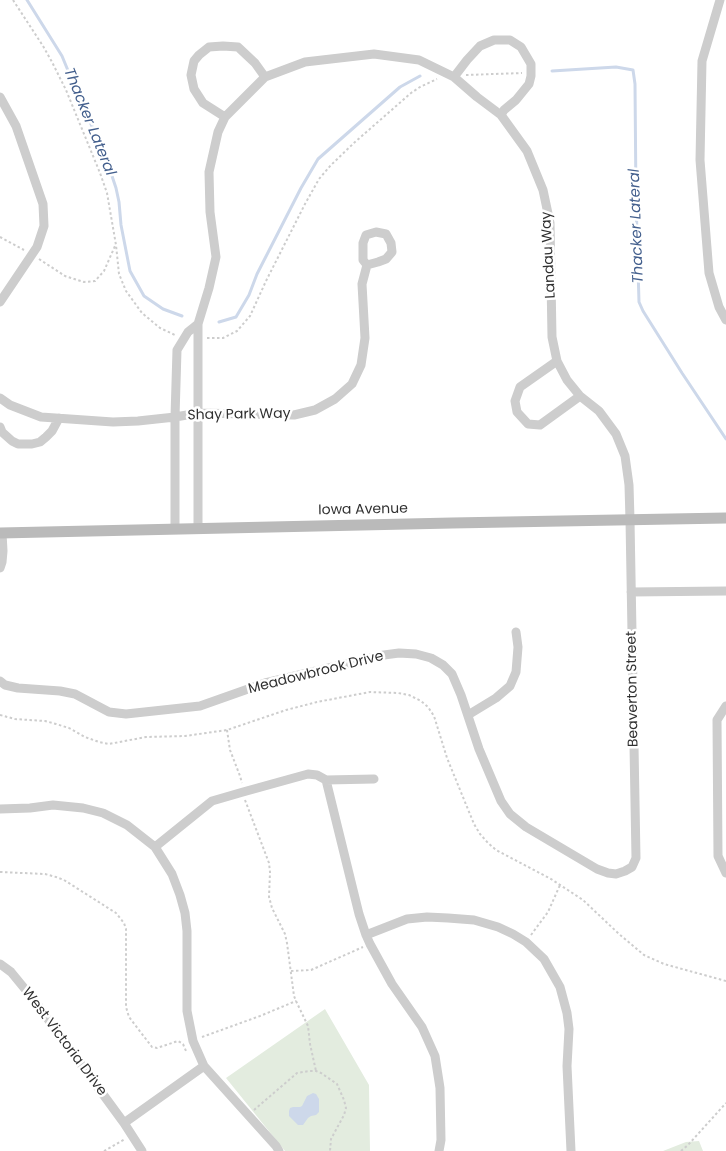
<!DOCTYPE html>
<html>
<head>
<meta charset="utf-8">
<style>
	body { margin:0 }
	canvas { display:block; background:#fff }
</style>
</head>
<body>
<canvas width="726" height="1151"></canvas>
<script>
const ctx = document.querySelector('canvas').getContext('2d');
ctx.lineJoin = 'round';
function fillPath(path, color) { ctx.fillStyle = color; ctx.fill(path, 'evenodd'); }
const shape = rows => new Path2D(rows.map(r => 'M' + r).join(''));
function strokePath(path, color, width, dash) { ctx.strokeStyle = color; ctx.lineWidth = width; ctx.lineCap = dash ? 'butt' : 'round'; ctx.setLineDash(dash || []); ctx.stroke(path); }
function drawText(font, color, halo, rows, align = 'center') {
  ctx.font = font + ' Poppins,sans-serif'; ctx.lineWidth = 5; ctx.setLineDash([]); ctx.textBaseline = 'middle'; ctx.strokeStyle = halo; ctx.fillStyle = color; for (const [text, x, y, turn = 0] of rows) {
    ctx.save(); ctx.translate(x, y); ctx.rotate((+turn || 0) * Math.PI / 180); ctx.textAlign = isNaN(turn) ? turn : align; if (halo) ctx.strokeText(text, 0, 0); ctx.fillText(text, 0, 0); ctx.restore();
  }
}
const green = shape([
	[325,1009,369,1085,370,1151,285,1151,226,1078],
	[699,1141,703,1151,663,1151,686,1142]
]);
const water = shape([
	[313,1093,316,1094,319,1099,319,1112,316,1115,311,1116,308,1118,303,1125,298,1125,289,1116,289,1111,290,1108,293,1107,300,1107,302,1106,307,1096]
]);
const stream = shape([
	[27,0,62,56,83,107,104,152,116,188,119,202,121,225,130,271,144,296,163,309,182,316],
	[552,71,616,67,633,70,635,84,636,200,639,302,643,311,682,373,726,439],
	[219,322,236,317,249,295,257,274,301,188,318,159,400,87,420,76]
]);
const path = shape([
	[13,0,43,46,52,62,66,90,100,173,107,193,116,245,119,274,126,291,142,313,160,328,175,335],
	[466,75,522,73],
	[0,237,24,250],
	[39,259,65,276,84,282,95,281,104,271,115,246],
	[207,338,223,338,237,331,250,316,266,281,305,204,319,179,331,165,355,142,411,93,420,87,437,79],
	[0,715,15,719,45,721,56,724,69,728,85,737,99,742,109,744,146,737,185,736,227,730,286,710,317,702,370,692,398,693,409,695,421,701,428,707,434,716,447,758,474,824,480,834,488,843,496,850,551,879,583,900,619,934,644,955,664,964,726,981],
	[227,730,230,750,240,776,242,783],
	[245,800,269,863,270,872,269,897,272,908,285,934,287,943,294,996,296,1001,308,1026,310,1044,316,1071],
	[0,872,45,874,56,877,64,880,116,913,124,923,126,929,126,1007,129,1017,152,1047,157,1048,178,1041,183,1044,186,1051],
	[531,935,548,912,560,885],
	[291,971,311,970,363,947],
	[202,1037,260,1016,296,1001],
	[254,1110,297,1073,309,1071,316,1071,321,1073,337,1084,344,1100,346,1108,344,1115,331,1139,330,1151],
	[104,1151,125,1139],
	[681,1151,688,1145,726,1103]
]);
const street = shape([
	[720,0,702,61,700,160,709,273,719,307,726,320],
	[454,77,467,60,480,46,494,40,510,40,521,47,531,64,531,76,529,84,516,100,504,110,501,115],
	[0,97,16,126,43,204,44,226,37,247,0,302],
	[225,117,203,103,194,89,191,75,194,61,199,55,209,47,223,46,238,47,255,63,265,77],
	[376,232,386,234,391,243,392,252,386,259,378,262,367,265,363,260,363,243,366,235,376,232],
	[557,361,520,387,515,401,517,412,528,424,540,425,580,396],
	[0,398,10,405,41,417,113,422,138,421,175,417,199,413,294,415,315,410,335,399,352,384,361,365,365,338,362,284,367,265],
	[0,427,2,432,12,441,18,444,32,444,40,442,46,437,52,431,59,418],
	[175,529,175,417,177,350,188,332,198,324],
	[0,568,2,562,3,551,2,533],
	[631,592,726,591],
	[0,681,5,685,18,688,60,691,75,694,109,712,126,714,200,706,265,683,384,655,399,653,416,654,431,658,443,665,452,674,461,695,479,749,501,801,510,814,526,827,597,869,608,873,616,874,625,871,632,867,636,858,630,520,629,485,625,456,616,434,599,411,580,396,567,380,557,361,552,337,550,223,543,190,527,151,501,115,477,97,454,77,419,60,374,54,305,62,265,77,225,117,218,132,209,172,210,212,216,257,209,288,198,324,198,528],
	[726,706,717,720,718,856,726,873],
	[468,715,496,698,510,686,516,672,518,647,516,632],
	[326,780,359,914,366,935,370,944,392,984,422,1027,435,1056,440,1088,441,1140,439,1151],
	[0,809,30,808,53,805,83,808,103,813,127,825,155,847,172,874,180,895,185,913,187,931,187,1011,193,1041,204,1066,276,1146,279,1151],
	[155,847,212,801,243,792,308,774,317,775,326,780,374,779],
	[366,935,407,919,427,917,448,918,474,920,498,927,513,934,526,942,544,959,560,987,567,1013,569,1029,567,1066,571,1151],
	[0,964,11,972,34,1000,124,1123,142,1151],
	[124,1123,204,1066]
]);
const secondary = shape([
	[0,533,452,523,726,518]
]);
const streetNames = [
	["Landau Way",549,255,-93],
	["Shay Park Way",239,415,-1],
	["Iowa Avenue",363,510,-1],
	["Meadowbrook Drive",316,673,-14],
	["Beaverton Street",633,689,-91],
	["West Victoria Drive",64,1042,53]
];
const waterNames = [
	["Thacker Lateral",89,122,68],
	["Thacker Lateral",637,226,-92]
];
fillPath(green, '#e3ecdf');
fillPath(water, '#cdd8ea');
strokePath(stream, '#cdd8ea', 3);
strokePath(path, '#cdcdcd', 2, [2.5, 2.5]);
strokePath(street, '#cdcdcd', 9);
strokePath(secondary, '#bababa', 11);
drawText('14px', '#303030', '#fff', streetNames);
drawText('italic 15px', '#435f8d', '#fff', waterNames);
</script>
</body>
</html>
